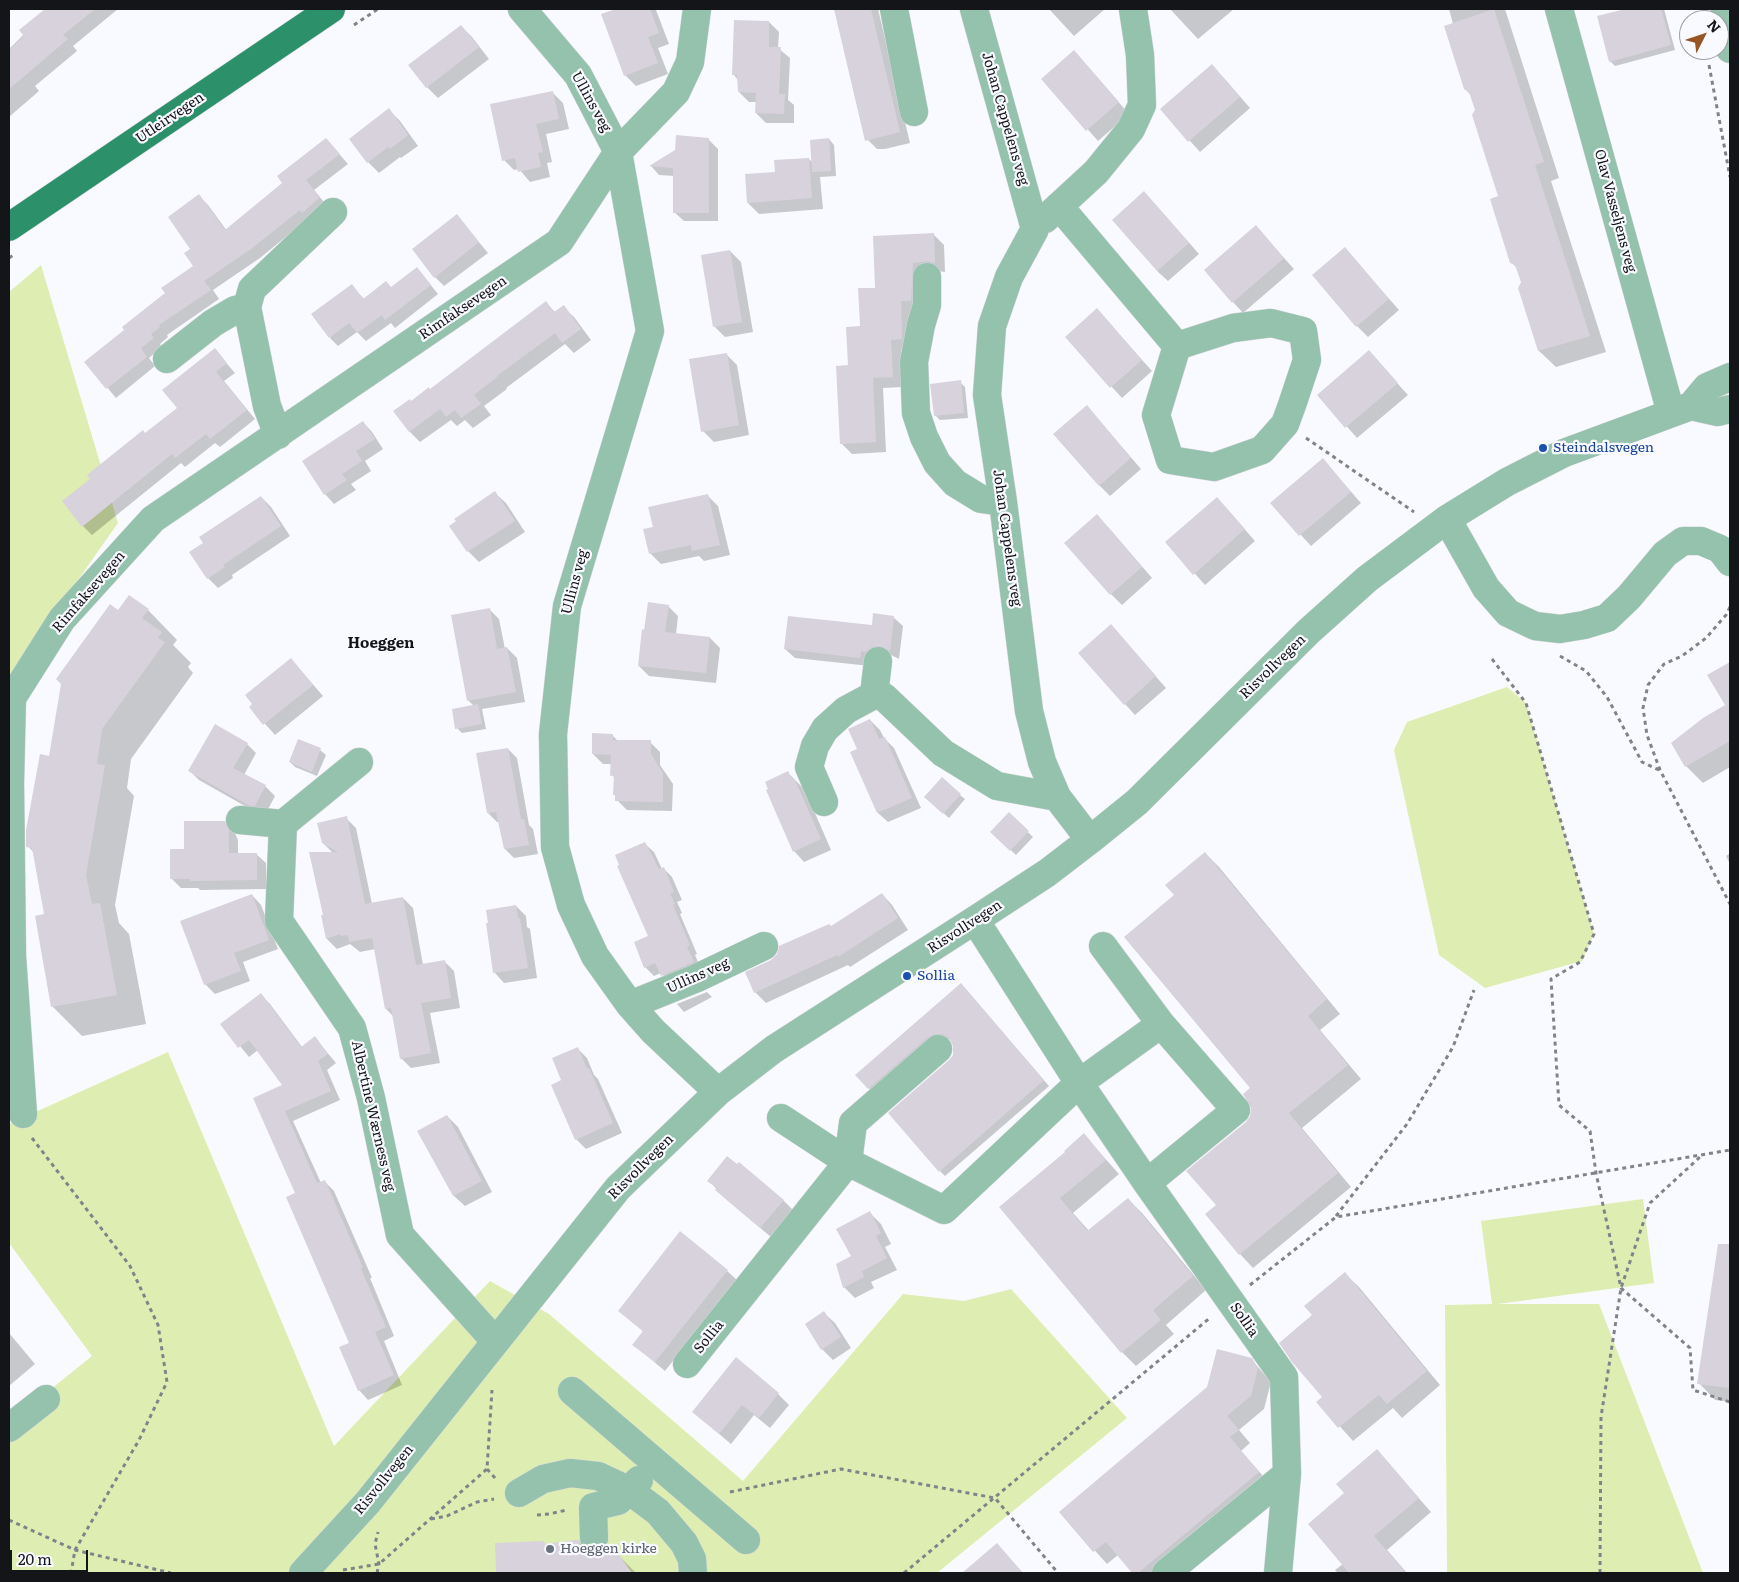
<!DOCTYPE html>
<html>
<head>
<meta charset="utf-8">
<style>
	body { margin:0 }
	#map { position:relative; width:1739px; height:1582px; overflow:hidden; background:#f9faff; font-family:Literata,serif }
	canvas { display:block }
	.frame { position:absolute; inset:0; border:10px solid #141519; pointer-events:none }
	.north { position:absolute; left:1679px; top:10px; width:50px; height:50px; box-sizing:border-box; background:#f9faff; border:1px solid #9d9ea3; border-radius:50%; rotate:49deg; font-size:14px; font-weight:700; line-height:20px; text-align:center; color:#141519 }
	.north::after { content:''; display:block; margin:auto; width:18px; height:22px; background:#985425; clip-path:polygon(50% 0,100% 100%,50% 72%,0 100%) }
	.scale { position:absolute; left:10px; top:1550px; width:78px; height:22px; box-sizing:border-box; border:2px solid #141519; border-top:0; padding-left:6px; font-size:15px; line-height:18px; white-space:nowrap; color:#141519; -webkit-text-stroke:4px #f9faff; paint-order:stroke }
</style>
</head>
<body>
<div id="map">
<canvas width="1739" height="1582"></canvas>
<div class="frame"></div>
<div class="north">N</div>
<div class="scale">20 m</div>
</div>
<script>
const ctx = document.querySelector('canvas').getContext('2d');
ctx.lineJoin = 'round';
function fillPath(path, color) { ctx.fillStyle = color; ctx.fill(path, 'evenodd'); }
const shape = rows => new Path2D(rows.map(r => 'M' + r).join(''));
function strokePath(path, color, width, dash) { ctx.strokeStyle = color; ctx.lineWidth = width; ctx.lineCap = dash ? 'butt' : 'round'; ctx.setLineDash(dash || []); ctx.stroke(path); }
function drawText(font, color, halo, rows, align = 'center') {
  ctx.font = font + ' Literata,serif'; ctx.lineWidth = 4.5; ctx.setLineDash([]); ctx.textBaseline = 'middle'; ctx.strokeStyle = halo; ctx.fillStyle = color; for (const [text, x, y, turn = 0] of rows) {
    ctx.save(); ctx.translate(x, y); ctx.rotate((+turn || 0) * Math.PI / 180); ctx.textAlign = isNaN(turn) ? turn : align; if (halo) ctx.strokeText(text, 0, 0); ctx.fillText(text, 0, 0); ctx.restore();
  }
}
const green = shape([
	[41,265,118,523,9,678,9,292],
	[1507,687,1526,703,1594,934,1582,961,1485,988,1439,955,1394,750,1407,722],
	[168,1052,334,1446,490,1281,549,1314,743,1481,903,1294,964,1301,1011,1289,1127,1418,937,1573,9,1573,9,1423,92,1356,9,1243,9,1124],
	[1643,1199,1654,1283,1498,1304,1599,1304,1703,1573,1447,1573,1445,1305,1492,1304,1481,1221]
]);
const shadow = shape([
	[50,9,118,9,73,46,77,51,35,86,39,91,9,117,9,49],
	[620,9,656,10,669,44,658,48,668,74,636,86,625,75,603,15],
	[835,9,878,9,910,143,885,149,877,149,866,138],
	[1049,9,1105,9,1074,36],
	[1170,9,1234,9,1198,39],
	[1449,9,1505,9,1559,178,1551,181,1606,352,1556,367,1539,351,1518,269,1511,262,1499,197,1476,110,1471,95,1465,89,1453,24],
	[1629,9,1664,9,1675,50,1615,66,1610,61,1598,17],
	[769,22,779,32,778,48,790,58,788,100,794,105,794,123,766,123,756,113,757,102,749,102,739,92,738,80,734,75],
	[461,26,472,37,489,59,438,98,427,87],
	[1084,63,1129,114,1098,141,1043,79],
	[1223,77,1250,108,1200,152,1162,110],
	[553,93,563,103,569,129,546,134,552,162,547,163,550,177,530,182,519,169,514,170,504,160],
	[389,110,400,121,418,146,401,158,400,157,379,173,368,162],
	[326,139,348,164,314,190,328,207,309,218,260,258,213,290,219,299,167,335,168,337,160,344,162,347,149,358,155,366,116,398,86,362,126,330,194,267,192,249,199,196,208,205,227,231,284,183],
	[708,139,718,149,718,221,684,221,674,212,675,176,659,175,651,166],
	[829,139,834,145,836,176,820,177,823,209,759,214,748,203,777,173,809,159,813,163],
	[1155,204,1199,254,1168,281,1157,271],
	[457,216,488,253,444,286,435,277],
	[1256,227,1294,269,1243,313,1233,302],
	[934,235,944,245,945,272,938,271,912,349,901,350,903,387,883,388,886,452,852,454,841,443,849,366,861,327,876,289],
	[1345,249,1399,310,1368,337,1357,326],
	[730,251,741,262,753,332,725,337,714,326],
	[417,268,438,294,395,328,391,323,366,341,357,332,338,346,330,338,352,286,364,299,392,288],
	[546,303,555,312,563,307,574,317,591,340,574,353,565,344,506,388,507,389,484,406,491,415,473,428,465,420,457,426,451,420,420,442,410,432,395,411,430,390],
	[1107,321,1152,371,1122,398,1066,337],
	[215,350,235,373,224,381,255,419,220,447,215,443,185,467,181,463,92,535,83,526,92,479,179,408],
	[1369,352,1408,395,1357,438,1319,395],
	[726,354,737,365,749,435,714,442,703,431],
	[960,382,965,387,968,418,940,420,935,415],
	[1097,418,1141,469,1110,496,1099,485],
	[363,422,372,432,383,449,365,461,371,471,351,484,356,490,334,504,325,494],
	[1323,460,1361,503,1311,546,1272,503],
	[495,493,506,503,525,532,479,562,468,551,451,526],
	[707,495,718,506,730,555,704,561,699,556,661,564,650,553,654,528],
	[261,497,271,507,290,536,232,575,233,578,218,588,208,578,191,552,205,543],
	[1217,498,1255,541,1205,585,1167,542],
	[1108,527,1152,578,1122,605,1111,594],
	[668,606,678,616,676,634,710,638,720,648,716,683,649,676,639,666,645,631],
	[489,609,499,619,505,649,507,648,517,658,525,702,482,709,486,729,462,733,457,728,474,706,468,700],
	[148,610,177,640,173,645,191,663,188,667,193,673,131,759,127,788,134,796,115,905,119,923,129,934,146,1024,82,1036,53,1007,36,917,46,915,34,853,28,846,50,758,119,612],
	[893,617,903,626,899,659,891,655,882,656,870,666,795,658,785,649,873,627],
	[1121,637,1166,688,1135,715,1125,704],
	[291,659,323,696,275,735,250,707],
	[1730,663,1730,767,1703,783,1686,766,1673,744,1727,706,1709,675],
	[870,720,880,730,884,738,894,748,921,808,888,822,878,813,851,753,859,749],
	[612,735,618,741,650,742,660,752,660,765,673,784,672,811,627,810,617,800,615,778,612,775,612,764,603,764,593,754],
	[299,741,320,750,326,755,317,776,295,767,290,762],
	[247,744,256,753,244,775,265,786,275,796,265,815,259,814,199,780,190,771],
	[508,749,517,758,529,825,533,829,538,854,514,858,505,849,499,822,497,822,488,813],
	[788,773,805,790,831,850,804,862,794,851,770,790],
	[960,795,965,799,949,818,931,802],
	[1009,814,1033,837,1016,855,992,832],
	[346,818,356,828,372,904,403,898,413,908,423,965,444,961,454,971,460,1008,430,1013,440,1063,411,1068,401,1058,394,1017,386,1009,375,949,360,952,350,944,337,949,327,939,323,916,333,853,323,843],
	[224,822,234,831,238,840,238,854,256,854,266,863,266,889,200,890,198,888,181,888,172,879,186,851],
	[645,844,654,852,662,869,664,869,672,877,682,900,677,902,682,913,680,914,697,954,695,955,702,971,671,983,661,973,654,976,645,967,649,937],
	[1205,853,1219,867,1340,1014,1320,1030,1361,1079,1302,1128,1351,1187,1253,1268,1240,1254,1218,1205,1247,1123,1252,1116,1252,1088,1176,895],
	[1730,853,1730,864,1726,856],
	[882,894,892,905,908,930,850,967,848,965,766,1003,755,992,772,961,831,927],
	[252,895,261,905,278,949,243,962,250,981,215,994,205,984],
	[516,906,526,916,527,927,530,929,537,978,504,983,495,973,487,924],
	[965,990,1049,1086,945,1176,940,1171,950,1061,954,1055,955,1046,952,1040,940,1038,874,1094,857,1075],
	[707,992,712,997,684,1012,677,1004],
	[261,995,270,1004,302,1047,315,1038,336,1063,327,1070,340,1100,293,1121,321,1183,325,1182,334,1191,372,1278,370,1278,394,1336,384,1341,402,1385,368,1400,359,1390,351,1344,297,1194,255,1099,284,1086,258,1050,249,1057,222,1024],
	[577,1048,587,1058,594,1075,598,1079,622,1133,586,1149,576,1139,563,1081],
	[447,1116,458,1127,492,1192,465,1206,454,1196,419,1131],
	[1084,1135,1119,1174,1073,1213,1089,1231,1128,1199,1142,1213,1206,1290,1166,1325,1174,1334,1136,1366,1122,1352,1001,1207,1067,1152],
	[709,1181,783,1200,793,1210,771,1237,727,1200],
	[870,1213,881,1224,891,1244,885,1247,897,1270,871,1282,874,1288,855,1298,844,1287,853,1257],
	[727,1271,737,1280,665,1371,634,1345,644,1332,619,1311],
	[1345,1274,1359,1287,1440,1385,1402,1418,1393,1408,1353,1441,1318,1402,1324,1397,1314,1315],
	[1714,1279,1730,1281,1730,1402,1715,1400,1699,1383],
	[824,1313,835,1323,851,1348,833,1360,822,1349,806,1324],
	[9,1333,35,1364,9,1386],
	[1251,1359,1271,1382,1264,1409,1239,1430,1250,1443,1241,1451,1271,1485,1166,1573,1134,1573,1118,1555,1107,1564,1061,1513],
	[778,1394,789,1405,770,1428,754,1415,731,1444,693,1412],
	[1377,1451,1431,1512,1387,1550,1407,1573,1338,1573,1335,1570,1343,1564,1346,1493],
	[578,1541,591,1554,595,1555,606,1550,610,1554,616,1553,636,1573,497,1573,496,1544,544,1543,546,1545],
	[997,1545,1023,1573,964,1573]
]);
const building = shape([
	[45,9,95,9,63,35,68,39,9,89,9,50,24,36,19,30],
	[616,9,650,9,659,33,648,37,658,63,624,76,601,14],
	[834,9,871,9,900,132,865,141],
	[1494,9,1544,162,1535,165,1590,336,1538,351,1518,288,1521,282,1515,265,1510,263,1490,199,1498,196,1472,115,1475,110,1469,92,1464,89,1444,26],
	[1625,9,1661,9,1671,45,1609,62,1597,16],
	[734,20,769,21,769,47,781,47,779,94,785,94,784,114,755,113,756,93,738,92,737,75,732,75],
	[461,25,479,47,426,88,408,65],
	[1074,50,1119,102,1086,131,1041,79],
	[1212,64,1240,97,1188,142,1160,109],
	[553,91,559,119,536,124,543,152,538,153,541,167,518,172,515,158,502,161,490,104],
	[389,108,408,135,390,149,388,147,367,163,349,139],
	[676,135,709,138,709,213,673,213,673,168,649,166,675,150],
	[326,138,340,154,306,180,320,197,302,213,300,210,251,249,204,281,211,290,159,325,160,327,151,334,154,338,141,348,147,357,106,389,84,362,124,330,122,327,165,293,161,288,193,266,184,253,190,249,168,217,199,194,225,230,282,183,277,176],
	[829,138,831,171,812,172,810,140],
	[809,158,812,198,747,203,745,174,775,172,774,160],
	[1144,191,1189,243,1157,271,1112,220],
	[457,214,479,242,434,278,412,249],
	[1256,225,1284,258,1232,303,1204,270],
	[934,233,935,263,927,261,913,263,911,301,901,301,902,339,891,340,893,377,873,378,876,442,840,444,836,366,848,365,846,327,860,326,858,288,875,288,873,236],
	[1345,247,1389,299,1356,327,1312,275],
	[730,250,742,322,713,327,701,255],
	[417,267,431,285,385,320,382,315,357,333,349,323,329,338,311,314,352,284,363,299,386,281,391,287],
	[546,301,554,312,564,305,581,329,562,343,555,333,497,376,497,377,474,395,481,404,461,418,455,410,446,417,440,409,409,432,393,411,410,399,411,401,429,387,430,389],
	[1097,308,1142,360,1110,388,1065,337],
	[215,348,227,363,216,372,247,410,210,439,206,434,175,458,172,454,82,527,62,501,90,479,87,475,143,430,145,433,177,408,162,390],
	[1369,350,1398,383,1345,428,1317,395],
	[727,353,739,425,701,432,689,359],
	[961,380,964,413,934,416,930,384],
	[1087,405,1131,458,1099,486,1053,434],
	[363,421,375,439,356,451,362,461,342,474,347,480,324,495,302,461],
	[1323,458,1351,492,1299,536,1270,503],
	[495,491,515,521,467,552,449,526,456,521,454,519],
	[708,494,720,545,692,551,691,545,649,554,643,529,653,527,648,507],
	[261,496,281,526,223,565,225,567,207,579,189,552,203,543,199,537],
	[1217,497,1245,529,1193,575,1165,542],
	[1097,514,1142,567,1110,595,1064,543],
	[129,595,149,609,142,618,162,632,158,638,165,642,102,729,97,764,105,765,86,875,92,904,100,903,117,995,51,1007,35,916,44,914,32,848,26,847,26,830,40,754,49,756,61,684,56,679,110,604,118,610],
	[648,602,669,605,665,632,710,637,706,673,638,666,642,629,644,630],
	[490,608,497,649,507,647,516,692,467,701,451,615],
	[873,613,894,616,890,651,880,646,872,647,865,652,861,651,860,658,784,649,788,616,872,625],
	[1111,624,1156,676,1124,705,1078,653],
	[291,658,313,685,263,725,249,707,252,704,245,695],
	[1730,662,1730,741,1685,767,1671,743,1703,718,1725,705,1707,675],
	[478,704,482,724,455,729,452,709],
	[870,719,879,739,885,737,912,798,877,813,850,752,857,749,848,729],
	[215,724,248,743,233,768,266,785,255,806,248,805,188,771],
	[592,733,613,734,613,740,651,740,651,754,663,773,663,802,615,801,615,795,613,795,614,775,610,776,611,755,592,754],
	[298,739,321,748,312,772,289,762],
	[508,748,521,819,524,819,529,845,504,849,496,812,487,813,476,753],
	[788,771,792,779,794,778,821,839,793,852,766,790,768,789,765,782],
	[942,777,961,794,943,814,924,797],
	[1009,812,1029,831,1010,851,990,832],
	[347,816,365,904,403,897,416,965,445,960,451,998,421,1003,431,1053,400,1059,391,1008,385,1009,372,938,349,942,348,935,341,936,340,934,326,939,321,915,323,915,309,852,338,852,322,843,317,823],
	[184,821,225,821,229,830,229,853,257,853,257,880,190,881,190,879,170,879,170,849,184,849],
	[645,842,659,869,664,867,674,892,670,894,675,904,673,905,690,945,687,947,694,962,661,976,655,963,644,968,634,942,648,936,617,866,619,865,615,855],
	[1205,852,1327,999,1308,1016,1348,1065,1289,1113,1338,1173,1239,1255,1205,1214,1216,1205,1186,1171,1246,1122,1250,1116,1251,1108,1243,1094,1250,1088,1124,937,1174,895,1165,885],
	[882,893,898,918,838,957,837,955,754,993,745,972,771,960,777,954,779,946,829,924,831,926],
	[252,894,269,940,234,953,241,971,204,985,180,921],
	[516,905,518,918,520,918,528,968,493,973,486,923,488,923,486,910],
	[961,983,1044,1080,939,1172,888,1113,949,1060,953,1055,953,1046,949,1038,943,1034,935,1034,928,1037,868,1089,855,1075],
	[261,993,301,1047,315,1036,328,1054,318,1061,331,1091,285,1111,317,1183,325,1180,363,1268,361,1269,386,1327,375,1332,394,1375,358,1391,339,1347,349,1343,286,1197,295,1193,253,1098,282,1085,249,1040,238,1048,220,1024],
	[578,1047,587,1069,589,1068,613,1123,575,1140,551,1085,561,1080,552,1058],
	[447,1115,482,1181,453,1196,417,1131],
	[1084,1133,1106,1160,1060,1198,1087,1231,1128,1198,1193,1276,1153,1310,1161,1320,1121,1353,999,1207,1065,1152,1064,1151],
	[727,1156,737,1164,739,1162,784,1200,760,1228,715,1190,717,1188,707,1181],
	[870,1211,881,1233,876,1236,887,1258,862,1271,864,1277,843,1288,836,1264,851,1256,836,1229],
	[680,1231,728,1270,655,1362,632,1345,643,1331,618,1311],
	[1718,1244,1730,1244,1730,1388,1697,1384],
	[1345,1272,1427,1371,1387,1404,1379,1395,1338,1428,1316,1402,1322,1397,1292,1362,1279,1343,1312,1315,1304,1306],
	[824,1311,841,1337,821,1350,805,1324],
	[1217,1349,1252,1358,1258,1368,1251,1396,1227,1416,1239,1430,1230,1437,1259,1472,1138,1573,1132,1573,1106,1542,1093,1552,1059,1512,1207,1387],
	[736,1357,779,1393,759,1418,742,1405,719,1434,692,1412],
	[1377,1449,1419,1498,1374,1536,1406,1573,1349,1573,1308,1524,1344,1493,1336,1484],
	[575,1540,579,1540,581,1547,587,1552,595,1554,602,1551,606,1548,606,1553,617,1552,632,1573,496,1573,495,1543,544,1541,545,1544],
	[997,1543,1023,1573,962,1573]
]);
const path = shape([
	[354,25,378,9],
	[1709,65,1730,177],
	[9,258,15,254],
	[1306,438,1414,512],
	[1730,607,1726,615,1706,638,1682,656,1664,664,1648,685,1643,708,1647,735,1660,770,1730,904],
	[1560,656,1586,671,1607,697,1642,762,1659,770],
	[1492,659,1526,703,1594,934,1580,962,1551,979,1559,1105,1590,1131,1596,1173,1621,1288,1690,1348,1693,1390,1730,1402],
	[32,1138,130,1266,158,1325,167,1382,139,1440,75,1550,71,1573],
	[1336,1216,1407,1124,1453,1047,1474,990],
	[1250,1285,1336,1217,1730,1150],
	[487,1469,496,1479],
	[730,1492,841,1469,995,1498,1058,1573],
	[537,1515,549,1514,567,1510],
	[431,1519,447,1516,477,1502,494,1499],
	[9,1520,75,1550,171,1573],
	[343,1570,379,1564,487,1469,492,1390],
	[377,1573,379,1564,375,1544,378,1532],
	[904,1573,1211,1317],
	[1600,1573,1601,1417,1621,1288,1650,1203,1700,1157]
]);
const minor = shape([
	[522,9,578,75,618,152,650,331,567,606,553,734,555,847,571,905,595,956,630,1005,653,1031,718,1092],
	[894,9,914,112],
	[974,9,1035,229,1009,277,992,326,987,395,1003,502,1029,711,1042,762,1057,797,1090,840],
	[1559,9,1671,413],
	[1725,9,1730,49],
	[1059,206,1177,346,1156,415,1170,460,1214,467,1262,450,1285,424,1292,405,1307,360,1303,331,1271,323,1233,328,1177,346],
	[1045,219,1096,172,1131,129,1142,105,1140,55,1133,9],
	[927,277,927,305,921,325,914,362,916,413,924,437,937,463,955,483,981,499,1003,502],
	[167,359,213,323,235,310,247,307],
	[1691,406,1707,387,1730,377],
	[278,435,267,406,247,307,252,289,333,212],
	[1447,519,1486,588,1508,613,1535,626,1560,629,1584,625,1607,618,1629,597,1665,554,1683,541,1701,541,1720,549,1730,562],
	[874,695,878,661],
	[359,762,283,824,279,921,352,1028,371,1098,400,1235,495,1341],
	[824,802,809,767,815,746,825,729,846,710,874,695,884,697,943,753,997,786,1057,797],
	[240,820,283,824],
	[1103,946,1161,1024,1236,1110,1147,1183],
	[630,1005,697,978,764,946],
	[1161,1024,1079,1083,1147,1183,1284,1377,1287,1474,1278,1573],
	[23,1114,12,956,10,783,12,698,62,619,153,519,559,242,618,152,676,92,690,62,697,9],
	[781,1118,848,1162,853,1123,938,1049],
	[687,1364,848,1162,944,1210,1079,1083,975,920],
	[572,1391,746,1540],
	[9,1428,46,1399],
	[519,1493,543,1479,570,1473,598,1476,630,1491,658,1512,684,1543,692,1559,693,1573],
	[594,1538,593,1507,618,1501,639,1480],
	[303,1573,368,1502,618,1188,718,1092,774,1049,975,920,1047,873,1090,840,1137,802,1308,632,1367,579,1447,519,1507,482,1564,453,1691,406,1718,412,1730,409],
	[1166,1573,1287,1474]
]);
const major = shape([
	[9,227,331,9]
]);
const markers = [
	[1543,448,5,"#1a4fb4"],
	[907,976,5,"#1a4fb4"],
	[550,1549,5,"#6b7280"]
];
const streetNames = [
	["Ullins veg",591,102,61],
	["Utleirvegen",170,118,-34],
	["Johan Cappelens veg",1005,119,74],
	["Olav Vasseljens veg",1615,211,75],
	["Rimfaksevegen",463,308,-34],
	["Johan Cappelens veg",1007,538,82],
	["Ullins veg",575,582,-75],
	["Rimfaksevegen",89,592,-49],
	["Risvollvegen",1273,667,-44],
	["Risvollvegen",965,927,-33],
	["Ullins veg",698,976,-24],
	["Albertine Wærness veg",373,1116,77],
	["Risvollvegen",641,1167,-45],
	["Sollia",1244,1320,55],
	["Sollia",709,1337,-51],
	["Risvollvegen",384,1480,-51]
];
const transitNames = [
	["Steindalsvegen",1553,448],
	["Sollia",917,976]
];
const worshipNames = [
	["Hoeggen kirke",560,1549]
];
const neighbourhoodNames = [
	["Hoeggen",381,644]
];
fillPath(green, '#deeeb2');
fillPath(shadow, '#0003');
fillPath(building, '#d8d2dc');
strokePath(minor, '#d4d5da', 29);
strokePath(major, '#d4d5da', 29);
strokePath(path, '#828388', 3, [4, 4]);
strokePath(minor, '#94c2ac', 28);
strokePath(major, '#2c916a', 28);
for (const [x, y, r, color] of markers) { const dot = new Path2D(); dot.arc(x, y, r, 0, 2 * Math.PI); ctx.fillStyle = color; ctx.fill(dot); strokePath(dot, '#f9faff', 2); }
drawText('14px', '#141519', '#f9faff', streetNames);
drawText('14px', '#164399', '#f9faff', transitNames, 'left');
drawText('14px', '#5b616d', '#f9faff', worshipNames, 'left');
drawText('bold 15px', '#141519', '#f9faff', neighbourhoodNames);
</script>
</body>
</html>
